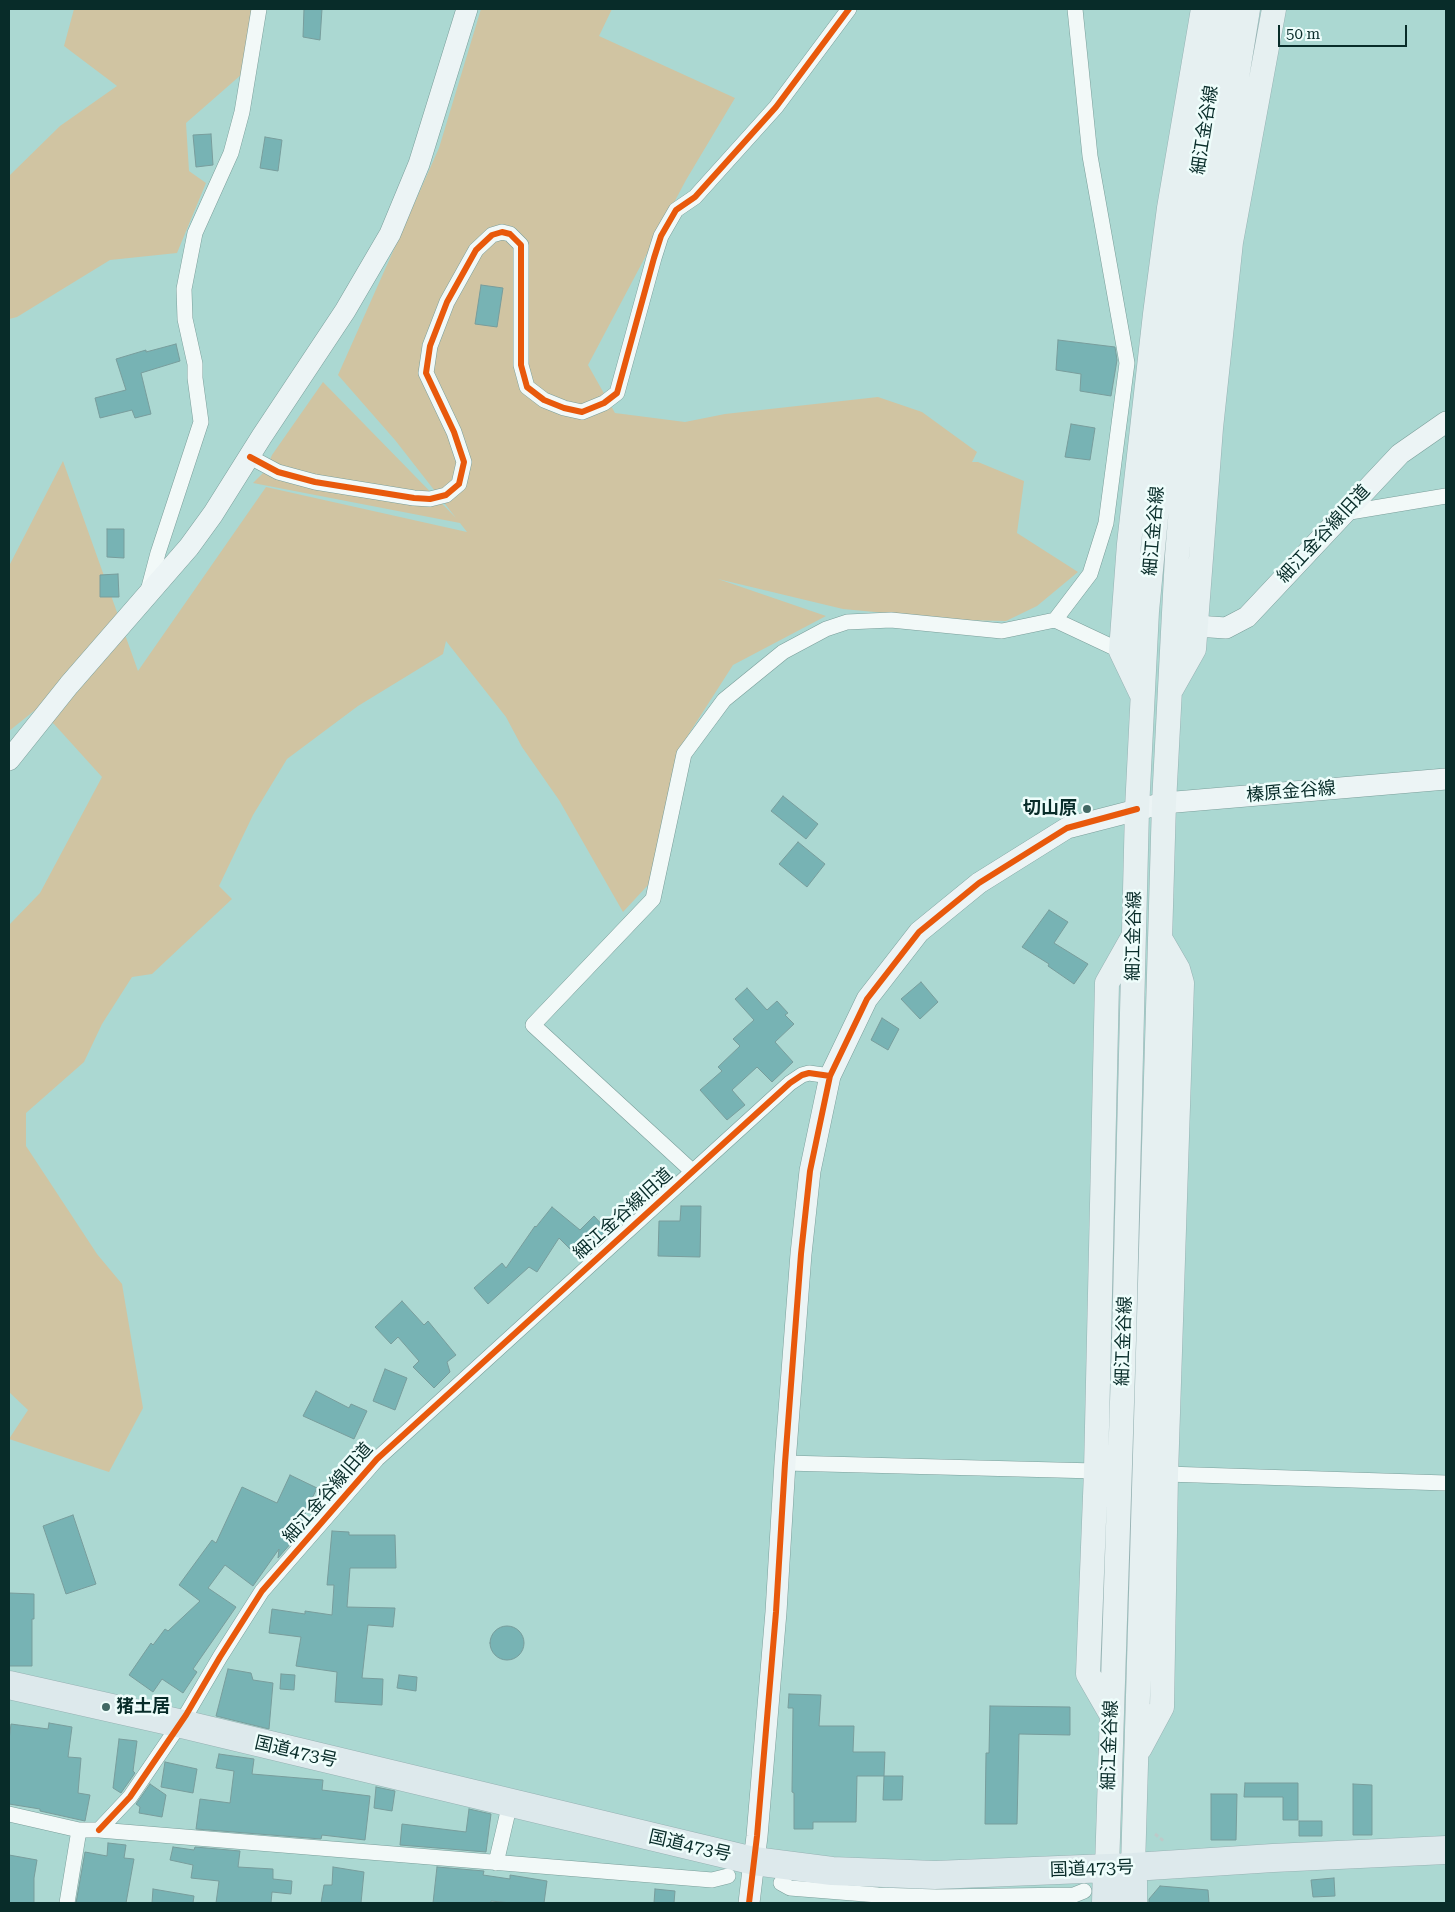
<!DOCTYPE html>
<html>
<head>
<meta charset="utf-8">
<style>
	body { margin:0 }
	#map { position:relative; width:1455px; height:1912px; overflow:hidden; background:#abd8d2; font-family:"Roboto Serif",serif }
	canvas { display:block }
	.frame { position:absolute; inset:0; border:10px solid #082c29; pointer-events:none }
	.scale { position:absolute; left:1278px; top:25px; width:129px; height:22px; box-sizing:border-box; border:2px solid #082c29; border-top:0; padding-left:6px; font-size:15px; line-height:18px; white-space:nowrap; color:#082c29; -webkit-text-stroke:4px #eefdfb; paint-order:stroke }
</style>
</head>
<body>
<div id="map">
<canvas width="1455" height="1912"></canvas>
<div class="frame"></div>
<div class="scale">50 m</div>
</div>
<script>
const ctx = document.querySelector('canvas').getContext('2d');
ctx.lineJoin = 'round';
function fillPath(path, color) { ctx.fillStyle = color; ctx.fill(path, 'evenodd'); }
const shape = rows => new Path2D(rows.map(r => 'M' + r).join(''));
function strokePath(path, color, width, dash) { ctx.strokeStyle = color; ctx.lineWidth = width; ctx.lineCap = dash ? 'butt' : 'round'; ctx.setLineDash(dash || []); ctx.stroke(path); }
function drawText(font, color, halo, rows, align = 'center') {
  ctx.font = font + ' "Roboto Serif","Noto Sans JP",serif'; ctx.lineWidth = 5; ctx.setLineDash([]); ctx.textBaseline = 'middle'; ctx.strokeStyle = halo; ctx.fillStyle = color; for (const [text, x, y, turn = 0] of rows) {
    ctx.save(); ctx.translate(x, y); ctx.rotate((+turn || 0) * Math.PI / 180); ctx.textAlign = isNaN(turn) ? turn : align; if (halo) ctx.strokeText(text, 0, 0); ctx.fillText(text, 0, 0); ctx.restore();
  }
}
const green = shape([
	[74,9,266,9,242,74,186,123,189,171,206,183,177,253,110,260,17,317,9,319,9,176,60,126,117,86,64,46],
	[481,9,612,9,599,36,735,98,686,180,588,365,615,413,685,422,725,414,878,397,922,412,977,452,972,462,978,462,1024,481,1017,533,1078,572,1037,606,1006,621,960,620,843,609,718,579,826,616,733,665,683,743,648,885,623,912,559,800,522,747,506,717,446,641,443,654,358,706,287,759,253,815,219,886,232,899,152,974,132,977,102,1024,84,1062,26,1113,26,1146,97,1254,122,1284,143,1408,109,1472,9,1439,28,1410,9,1392,9,925,40,893,102,777,54,724,34,711,9,731,9,566,63,461,138,671,266,487,467,532,460,523,253,483,265,471,272,455,323,382,456,518,395,440,338,375,439,148]
]);
const building = shape([
	[304,9,322,9,320,40,303,37,304,9],
	[211,134,213,165,196,167,193,135,211,134],
	[265,137,282,140,278,171,260,168,265,137],
	[481,285,503,288,497,327,475,324,481,285],
	[1058,340,1115,347,1117,360,1111,396,1080,391,1081,374,1056,370,1058,340],
	[176,344,180,361,141,373,151,414,135,418,132,410,100,418,95,398,126,390,116,359,146,350,146,352,176,344],
	[1071,424,1095,428,1090,460,1065,457,1071,424],
	[107,529,124,529,124,558,107,557,107,529],
	[118,574,119,597,100,597,100,575,118,574],
	[783,796,818,824,806,839,771,811,783,796],
	[798,842,825,864,807,887,779,864,798,842],
	[1049,910,1068,922,1054,943,1088,964,1074,984,1048,966,1049,964,1022,947,1049,910],
	[921,982,938,1002,920,1019,901,999,921,982],
	[747,988,767,1010,777,1001,788,1013,785,1015,794,1024,775,1042,793,1062,772,1082,757,1067,732,1090,745,1105,727,1120,700,1090,722,1071,718,1067,740,1046,733,1039,754,1020,735,999,747,988],
	[882,1018,899,1029,888,1050,871,1040,882,1018],
	[681,1206,701,1206,700,1257,658,1256,659,1221,680,1221,681,1206],
	[552,1207,580,1230,594,1216,607,1230,579,1258,559,1238,537,1272,529,1267,488,1304,474,1288,502,1263,506,1268,535,1226,536,1227,552,1207],
	[402,1301,424,1325,428,1321,456,1355,447,1362,450,1372,434,1388,413,1367,419,1361,398,1337,391,1344,375,1327,402,1301],
	[385,1369,407,1378,395,1410,373,1401,385,1369],
	[316,1391,349,1408,351,1404,367,1411,354,1439,303,1416,316,1391],
	[290,1475,317,1488,292,1542,278,1558,279,1549,253,1586,225,1565,208,1588,236,1607,193,1669,197,1672,183,1693,162,1679,153,1692,129,1675,151,1643,153,1645,165,1629,168,1631,200,1601,179,1585,212,1540,216,1543,242,1487,277,1503,290,1475],
	[73,1515,96,1584,66,1594,43,1526,73,1515],
	[332,1531,349,1532,349,1535,395,1535,396,1568,350,1568,347,1607,395,1608,393,1627,368,1625,362,1678,383,1679,382,1705,335,1702,337,1672,296,1666,301,1637,269,1633,272,1609,305,1614,305,1611,332,1615,334,1585,327,1585,332,1531],
	[9,1593,34,1594,34,1619,32,1619,32,1666,9,1666,9,1593],
	'490 1643a17 17 0 1 1 34 0a17 17 0 1 1-34 0Z',
	[228,1669,251,1673,253,1680,273,1683,269,1729,216,1716,228,1669],
	[281,1674,295,1675,294,1690,280,1689,281,1674],
	[399,1675,417,1677,416,1691,397,1688,399,1675],
	[789,1694,821,1695,819,1726,854,1726,853,1752,885,1752,884,1776,903,1776,902,1800,883,1800,884,1776,857,1776,856,1822,813,1822,813,1829,794,1829,794,1793,792,1792,793,1708,788,1708,789,1694],
	[990,1706,1070,1707,1070,1735,1019,1734,1017,1824,985,1824,986,1753,989,1753,990,1706],
	[49,1723,72,1727,68,1757,81,1758,78,1793,90,1795,85,1821,40,1811,40,1809,9,1804,9,1740,11,1724,48,1729,49,1723],
	[119,1739,137,1741,133,1771,135,1773,121,1793,113,1788,119,1739],
	[219,1754,254,1759,252,1774,323,1780,322,1790,370,1796,365,1840,322,1835,321,1839,196,1829,200,1799,230,1803,234,1771,216,1768,219,1754],
	[165,1762,197,1769,193,1793,161,1787,165,1762],
	[1245,1783,1298,1783,1298,1820,1283,1820,1283,1797,1244,1797,1245,1783],
	[150,1784,166,1795,162,1817,139,1813,140,1807,136,1804,150,1784],
	[1353,1784,1372,1785,1372,1835,1353,1835,1353,1784],
	[376,1787,395,1791,392,1811,374,1808,376,1787],
	[1211,1794,1237,1794,1236,1840,1211,1840,1211,1794],
	[469,1809,491,1814,486,1852,400,1845,402,1824,466,1832,469,1809],
	[1299,1821,1322,1821,1322,1836,1299,1836,1299,1821],
	[108,1843,126,1845,124,1858,134,1859,126,1903,76,1903,85,1852,107,1856,108,1843],
	[173,1847,194,1850,195,1847,240,1851,238,1867,273,1869,273,1879,292,1881,291,1894,272,1892,271,1903,216,1903,219,1881,191,1878,193,1865,170,1860,173,1847],
	[9,1855,37,1860,34,1878,34,1903,9,1903,9,1855],
	[333,1867,364,1872,361,1903,321,1903,324,1885,332,1885,333,1867],
	[437,1867,484,1871,483,1875,510,1879,510,1875,547,1881,544,1903,511,1903,491,1901,491,1903,433,1903,437,1867],
	[1334,1878,1335,1896,1313,1897,1311,1880,1334,1878],
	[1160,1886,1208,1890,1209,1903,1149,1903,1149,1899,1160,1886],
	[153,1889,194,1896,193,1903,152,1903,153,1889],
	[655,1889,675,1891,674,1903,654,1903,655,1889]
]);
const path = shape([
	[1155,1834,1165,1842]
]);
const street = shape([
	[250,457,278,472,315,482,414,498,430,499,446,495,459,484,464,462,454,432,426,373,430,346,447,302,476,250,492,235,502,232,510,234,521,245,521,365,527,387,544,400,564,408,582,412,604,403,617,393,654,258,661,236,676,210,695,197,776,107,849,9],
	[1344,513,1446,496],
	[148,591,158,553,201,422,195,378,195,364,185,319,184,289,195,233,231,153,242,112,259,9],
	[1055,620,1090,574,1106,523,1127,363,1090,156,1075,9],
	[692,1171,533,1025,653,899,684,754,724,700,783,652,826,629,847,622,891,620,1002,631,1055,620,1121,651],
	[785,1463,1096,1471],
	[1166,1474,1446,1483],
	[9,1814,79,1830,99,1830,712,1880,728,1876],
	[99,1830,130,1797,186,1715,220,1657,262,1591,377,1459,790,1083,802,1075,809,1073,830,1076],
	[496,1863,510,1803],
	[781,1883,790,1888,878,1895,936,1897,1074,1895,1084,1891],
	[67,1903,79,1830]
]);
const secondary = shape([
	[1196,626,1226,628,1247,617,1400,454,1446,422],
	[9,760,69,685,189,547,213,514,262,436,345,311,390,234,419,164,467,9],
	[749,1903,757,1836,776,1612,785,1463,801,1254,810,1171,830,1076,867,999,919,932,979,883,1067,828,1164,803,1446,779]
]);
const primary = shape([
	[1172,688,1194,649,1211,428,1231,242,1274,9],
	[1142,695,1121,651,1129,544,1155,314,1169,208,1203,9],
	[1111,1714,1088,1674,1096,1471,1107,983,1133,937],
	[1140,1748,1162,1707,1166,1474,1182,983,1178,969,1160,938],
	[1133,1867,1164,803,1177,556,1186,447,1209,251,1248,9],
	[1107,1868,1124,1340,1137,809,1147,611,1165,424,1179,306,1197,180,1226,9]
]);
const highway = shape([
	[9,1685,178,1723,754,1861,832,1871,935,1875,1133,1867,1273,1858,1446,1850],
	[1106,1903,1107,1868],
	[1133,1903,1133,1867]
]);
const cycleway = shape([
	[250,457,278,472,315,482,414,498,430,499,446,495,459,484,464,462,454,432,426,373,430,346,447,302,476,250,492,235,502,232,510,234,521,245,521,365,527,387,544,400,564,408,582,412,604,403,617,393,654,258,661,236,676,210,695,197,776,107,849,9],
	[99,1830,130,1797,186,1715,220,1657,262,1591,377,1459,790,1083,802,1075,809,1073,830,1076],
	[749,1903,757,1836,776,1612,785,1463,801,1254,810,1171,830,1076,867,999,919,932,979,883,1067,828,1137,809]
]);
const markers = [
	[1087,809,5,"#416864"],
	[106,1707,5,"#416864"]
];
const streetNames = [
	["細江金谷線",1205,130,-81],
	["細江金谷線",1154,531,-85],
	["細江金谷線旧道",1324,534,-47],
	["榛原金谷線",1291,792,-5],
	["細江金谷線",1134,936,-89],
	["細江金谷線旧道",623,1214,-42],
	["細江金谷線",1124,1341,-88],
	["細江金谷線旧道",328,1493,-49],
	["細江金谷線",1110,1745,-88],
	["国道473号",296,1752,13],
	["国道473号",690,1846,13],
	["国道473号",1092,1869,-2]
];
const poiNames = [
	["切山原",1077,809],
	["猪土居",116,1707,"left"]
];
fillPath(green, '#d0c4a2');
fillPath(building, '#77b3b4');
strokePath(building, '#789d9c', 1);
strokePath(street, '#7a9e9a', 16);
strokePath(secondary, '#7a9e9a', 22);
strokePath(primary, '#96b2b3', 25);
strokePath(highway, '#96b2b3', 29);
strokePath(path, '#bdcac9', 3, [4, 2.5]);
strokePath(street, '#f2f9f8', 15);
strokePath(secondary, '#ecf4f5', 21);
strokePath(primary, '#e6f0f1', 24);
strokePath(highway, '#dde9ec', 28);
strokePath(cycleway, '#e8590c', 6);
for (const [x, y, r, color] of markers) { const dot = new Path2D(); dot.arc(x, y, r, 0, 2 * Math.PI); ctx.fillStyle = color; ctx.fill(dot); strokePath(dot, '#eefdfb', 2); }
drawText('18px', '#082c29', '#eefdfb', streetNames);
drawText('bold 18px', '#082c29', '#eefdfb', poiNames, 'right');
</script>
</body>
</html>
